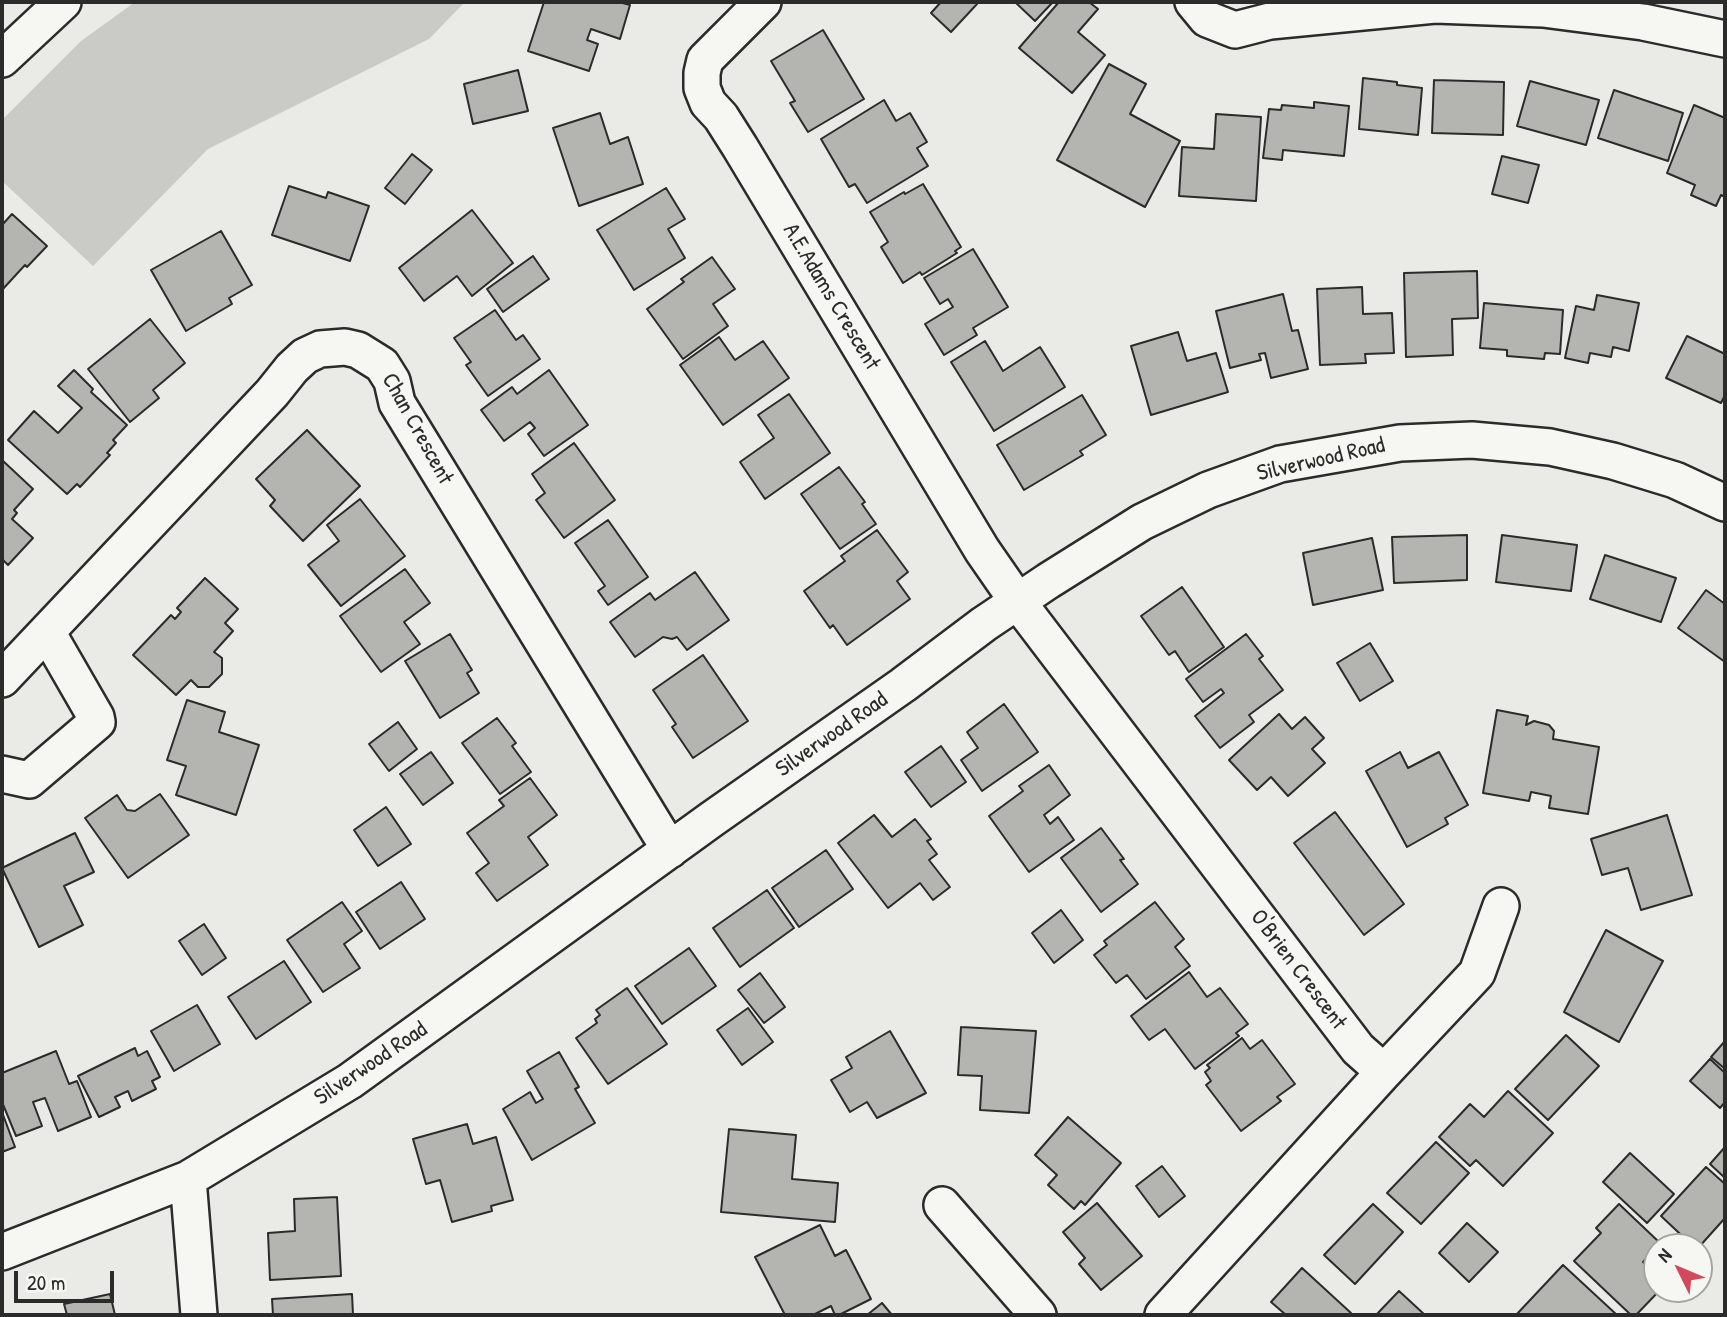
<!DOCTYPE html>
<html>
<head>
<meta charset="utf-8">
<style>
	body { margin:0 }
	#map { position:relative; width:1727px; height:1317px; overflow:hidden; background:#eaeae6; font-family:"Patrick Hand",sans-serif }
	canvas { display:block }
	.frame { position:absolute; inset:0; border:4px solid #2b2b2b; pointer-events:none }
	.north { position:absolute; left:1643px; top:1233px; width:70px; height:70px; box-sizing:border-box; background:#f6f6f2; border:2px solid #a5a5a2; border-radius:50%; rotate:313deg; font-size:19px; font-weight:700; line-height:28px; text-align:center; color:#2b2b2b }
	.north::after { content:''; display:block; margin:auto; width:24px; height:32px; background:#d1495b; clip-path:polygon(50% 0,100% 100%,50% 72%,0 100%) }
	.scale { position:absolute; left:14px; top:1271px; width:100px; height:32px; box-sizing:border-box; border:4px solid #2b2b2b; border-top:0; padding-left:9px; font-size:21px; line-height:24px; white-space:nowrap; color:#2b2b2b; -webkit-text-stroke:5px #f6f6f2; paint-order:stroke }
</style>
</head>
<body>
<div id="map">
<canvas width="1727" height="1317"></canvas>
<div class="frame"></div>
<div class="north">N</div>
<div class="scale">20 m</div>
</div>
<script>
const ctx = document.querySelector('canvas').getContext('2d');
ctx.lineJoin = 'round';
function fillPath(path, color) { ctx.fillStyle = color; ctx.fill(path, 'evenodd'); }
const shape = rows => new Path2D(rows.map(r => 'M' + r).join(''));
function strokePath(path, color, width, dash) { ctx.strokeStyle = color; ctx.lineWidth = width; ctx.lineCap = dash ? 'butt' : 'round'; ctx.setLineDash(dash || []); ctx.stroke(path); }
function drawText(font, color, halo, rows, align = 'center') {
  ctx.font = font + ' "Patrick Hand",sans-serif'; ctx.lineWidth = 7; ctx.setLineDash([]); ctx.textBaseline = 'middle'; ctx.strokeStyle = halo; ctx.fillStyle = color; for (const [text, x, y, turn = 0] of rows) {
    ctx.save(); ctx.translate(x, y); ctx.rotate((+turn || 0) * Math.PI / 180); ctx.textAlign = isNaN(turn) ? turn : align; if (halo) ctx.strokeText(text, 0, 0); ctx.fillText(text, 0, 0); ctx.restore();
  }
}
const green = shape([
	[135,2,465,2,429,39,208,149,93,266,2,181,2,120,81,41]
]);
const building = shape([
	[544,2,619,2,630,5,620,39,591,29,587,40,598,44,589,71,528,51,544,2],
	[941,2,975,2,977,4,951,32,931,13,941,2],
	[1015,2,1053,2,1035,21,1015,2],
	[1059,2,1089,2,1098,9,1078,32,1105,55,1072,93,1019,48,1059,2],
	[823,30,864,99,808,132,790,103,795,101,771,61,823,30],
	[1109,64,1146,84,1130,114,1180,141,1145,207,1057,160,1109,64],
	[518,70,528,111,473,124,464,84,518,70],
	[1363,78,1397,82,1397,85,1422,88,1418,135,1359,129,1363,78],
	[1434,80,1504,82,1503,135,1432,133,1434,80],
	[1530,81,1599,100,1586,145,1517,126,1530,81],
	[1614,90,1683,113,1668,161,1598,138,1614,90],
	[884,100,896,121,910,113,927,142,917,148,928,166,867,203,855,184,849,187,821,139,884,100],
	[1314,102,1349,106,1344,156,1283,150,1282,160,1263,158,1269,109,1281,110,1282,105,1314,108,1314,102],
	[1694,105,1725,118,1725,197,1721,195,1716,206,1691,195,1695,185,1667,173,1694,105],
	[600,113,610,144,628,137,643,184,579,206,553,128,600,113],
	[1216,114,1261,117,1256,201,1179,196,1182,147,1214,149,1216,114],
	[412,154,432,170,405,204,385,188,412,154],
	[1502,156,1539,165,1528,203,1492,194,1502,156],
	[923,184,961,247,955,251,957,253,922,275,920,272,903,283,881,247,888,242,870,212,904,192,905,194,923,184],
	[289,186,326,198,328,192,369,206,350,261,272,235,289,186],
	[666,188,685,219,668,229,685,258,634,290,597,230,666,188],
	[472,210,513,263,472,296,457,276,424,301,399,268,472,210],
	[12,214,47,246,27,267,25,265,2,290,2,225,12,214],
	[221,231,252,285,229,298,232,304,186,331,151,270,221,231],
	[973,249,1008,307,973,328,977,335,944,355,925,324,953,307,948,299,940,304,924,278,973,249],
	[533,256,549,279,503,312,487,289,533,256],
	[712,257,735,289,713,304,728,326,683,359,647,309,684,282,681,279,712,257],
	[1477,271,1478,318,1452,319,1453,355,1406,357,1404,273,1477,271],
	[1362,287,1363,314,1392,313,1394,353,1365,354,1366,363,1320,365,1317,289,1362,287],
	[1283,294,1292,331,1298,330,1308,369,1271,378,1265,353,1259,354,1261,360,1230,368,1216,311,1283,294],
	[1597,295,1639,303,1629,351,1613,347,1611,357,1590,353,1588,363,1565,358,1576,306,1594,310,1597,295],
	[1484,303,1563,310,1560,354,1545,353,1544,359,1507,356,1507,350,1480,348,1484,303],
	[495,310,516,340,523,335,540,359,488,396,466,365,471,362,454,338,495,310],
	[150,319,185,363,153,390,159,398,130,422,88,369,150,319],
	[1178,332,1187,361,1216,353,1228,392,1151,415,1131,346,1178,332],
	[1687,336,1725,354,1725,395,1721,403,1666,378,1687,336],
	[719,337,735,360,763,341,789,378,723,425,680,365,719,337],
	[985,341,1003,371,1040,347,1065,387,994,431,951,362,985,341],
	[74,370,93,389,91,392,127,425,113,440,116,443,107,453,110,455,80,487,77,484,67,494,8,440,34,411,58,433,82,408,58,386,74,370],
	[549,370,588,425,544,456,528,434,535,428,530,422,504,441,481,410,512,387,517,394,549,370],
	[789,394,830,453,765,499,740,462,774,438,758,415,789,394],
	[1082,395,1106,435,1080,451,1083,455,1024,490,997,445,1082,395],
	[307,430,360,486,303,541,270,506,275,500,256,479,307,430],
	[574,443,615,500,564,538,536,500,545,493,532,474,574,443],
	[2,460,33,489,14,510,17,513,12,519,33,538,8,565,2,559,2,460],
	[839,467,865,502,862,504,876,524,840,549,801,494,839,467],
	[360,499,405,556,341,606,308,565,339,541,327,525,360,499],
	[608,520,648,577,608,605,598,591,605,586,575,543,608,520],
	[877,530,908,572,897,581,910,599,847,645,833,625,830,628,804,591,845,561,841,556,877,530],
	[1467,535,1467,580,1394,583,1392,537,1467,535],
	[1502,535,1577,545,1571,591,1496,582,1502,535],
	[1372,538,1383,590,1313,605,1303,553,1372,538],
	[1605,555,1676,578,1661,622,1590,599,1605,555],
	[405,569,430,603,404,622,420,644,381,672,340,616,405,569],
	[695,572,729,620,687,650,677,637,672,639,663,637,635,657,610,622,650,593,655,600,695,572],
	[205,578,238,609,225,623,233,631,214,652,222,658,222,674,209,687,198,687,191,680,176,695,133,655,171,615,175,619,181,612,177,608,205,578],
	[1182,587,1224,647,1189,672,1175,651,1169,655,1141,616,1182,587],
	[1706,590,1725,604,1725,662,1678,628,1706,590],
	[450,634,472,670,467,673,479,693,440,718,405,661,450,634],
	[1246,634,1263,656,1259,659,1283,690,1249,715,1254,722,1220,748,1195,716,1224,693,1221,689,1203,702,1186,679,1246,634],
	[1370,643,1393,681,1360,701,1337,663,1370,643],
	[703,655,748,721,693,758,672,727,676,724,653,690,703,655],
	[187,700,225,712,219,732,259,745,236,815,176,795,186,766,167,760,187,700],
	[1004,704,1038,752,982,791,961,760,978,748,967,732,1004,704],
	[1497,710,1528,716,1526,725,1534,721,1549,725,1554,731,1553,739,1599,747,1588,814,1549,808,1551,796,1531,792,1529,801,1483,793,1497,710],
	[1279,714,1292,729,1305,717,1324,738,1312,749,1325,763,1288,796,1271,777,1257,790,1229,760,1279,714],
	[497,718,516,743,512,746,531,772,500,794,462,743,497,718],
	[398,722,417,749,389,771,369,744,398,722],
	[941,746,966,782,931,807,905,772,941,746],
	[431,752,453,783,423,805,400,774,431,752],
	[1400,752,1408,768,1439,752,1468,805,1445,818,1448,824,1407,847,1366,771,1400,752],
	[1049,765,1070,795,1044,815,1050,824,1058,817,1074,840,1029,872,989,816,1023,791,1019,786,1049,765],
	[530,778,557,815,528,837,548,865,497,901,476,873,489,863,467,833,504,806,499,800,530,778],
	[160,794,189,835,128,878,85,818,117,795,127,810,135,811,160,794],
	[386,807,411,844,378,866,354,830,386,807],
	[1335,812,1404,904,1364,935,1294,843,1335,812],
	[874,815,892,837,915,819,931,839,927,841,937,854,929,860,950,887,933,900,920,883,888,908,838,843,874,815],
	[1667,815,1692,895,1641,910,1628,868,1602,875,1591,839,1667,815],
	[1101,828,1124,859,1120,860,1138,884,1101,912,1061,858,1101,828],
	[75,833,94,872,64,886,83,925,39,947,2,868,75,833],
	[826,850,853,889,799,927,772,888,826,850],
	[401,882,425,919,380,949,356,912,401,882],
	[767,890,794,928,740,967,713,928,767,890],
	[342,902,362,931,344,944,360,968,323,992,287,940,342,902],
	[1155,902,1184,939,1175,947,1190,966,1146,999,1127,975,1116,983,1094,955,1107,945,1104,941,1155,902],
	[1061,910,1083,940,1054,963,1032,933,1061,910],
	[204,924,226,958,202,975,179,941,204,924],
	[1606,930,1663,961,1619,1042,1564,1012,1606,930],
	[689,948,716,986,662,1024,635,986,689,948],
	[284,961,311,1002,256,1039,228,997,284,961],
	[1189,972,1207,997,1220,988,1248,1024,1236,1033,1239,1036,1195,1069,1165,1029,1149,1040,1131,1016,1189,972],
	[760,973,785,1007,764,1023,738,990,760,973],
	[627,988,667,1044,608,1084,576,1038,597,1023,595,1019,600,1015,596,1010,627,988],
	[197,1005,220,1044,174,1071,151,1031,197,1005],
	[748,1008,773,1042,742,1065,717,1030,748,1008],
	[961,1027,1036,1031,1029,1113,980,1110,982,1076,958,1075,961,1027],
	[890,1031,926,1093,877,1118,867,1102,850,1112,831,1080,852,1068,846,1057,890,1031],
	[1566,1035,1599,1066,1548,1120,1515,1089,1566,1035],
	[1242,1038,1250,1049,1262,1040,1295,1084,1277,1097,1281,1101,1241,1131,1206,1085,1211,1081,1205,1072,1210,1068,1207,1065,1242,1038],
	[1725,1041,1725,1069,1711,1057,1725,1041],
	[135,1048,138,1056,147,1051,160,1077,152,1081,156,1089,132,1101,128,1091,115,1097,120,1107,99,1117,78,1076,135,1048],
	[56,1051,69,1084,77,1081,91,1117,58,1131,45,1098,33,1102,42,1126,16,1136,2,1102,2,1073,56,1051],
	[559,1052,579,1087,575,1089,595,1123,532,1160,503,1109,530,1092,536,1103,543,1099,527,1071,559,1052],
	[1710,1059,1725,1073,1725,1102,1720,1108,1690,1081,1710,1059],
	[1508,1091,1553,1133,1503,1186,1476,1160,1470,1166,1439,1137,1470,1104,1484,1117,1508,1091],
	[2,1112,15,1147,2,1152,2,1112],
	[1068,1117,1121,1163,1085,1205,1081,1201,1074,1209,1048,1185,1057,1175,1035,1155,1068,1117],
	[467,1124,473,1144,496,1137,513,1200,491,1206,492,1211,452,1222,440,1180,426,1184,413,1139,467,1124],
	[729,1129,796,1135,792,1179,838,1183,835,1222,721,1212,729,1129],
	[1436,1142,1469,1173,1421,1224,1387,1193,1436,1142],
	[1725,1147,1725,1178,1710,1164,1725,1147],
	[1630,1153,1674,1194,1647,1223,1603,1182,1630,1153],
	[1162,1166,1185,1196,1159,1217,1136,1186,1162,1166],
	[1706,1167,1725,1184,1725,1218,1699,1247,1694,1247,1661,1216,1706,1167],
	[337,1197,341,1276,270,1280,268,1233,295,1231,294,1199,337,1197],
	[1097,1203,1142,1256,1101,1290,1079,1264,1085,1258,1063,1232,1097,1203],
	[1373,1204,1403,1232,1355,1284,1324,1255,1373,1204],
	[1619,1204,1660,1243,1643,1262,1657,1275,1657,1289,1661,1289,1636,1315,1631,1315,1574,1261,1601,1233,1596,1228,1619,1204],
	[1467,1223,1498,1252,1469,1282,1439,1253,1467,1223],
	[820,1225,835,1256,846,1250,871,1299,839,1315,835,1315,831,1306,813,1315,785,1315,755,1257,820,1225],
	[1563,1265,1617,1315,1516,1315,1563,1265],
	[1302,1268,1351,1313,1349,1315,1286,1315,1271,1302,1302,1268],
	[1399,1291,1425,1315,1376,1315,1399,1291],
	[110,1294,115,1315,67,1315,64,1304,110,1294],
	[352,1294,353,1315,366,1315,273,1315,272,1299,352,1294],
	[882,1303,892,1315,867,1315,882,1303]
]);
const minor = shape([
	[763,2,705,60,702,73,702,88,708,103,721,117,740,147,982,550,1018,602,1358,1049,1384,1072,1163,1315],
	[1193,2,1207,19,1235,30,1270,21,1435,5,1543,9,1643,22,1725,39],
	[2,59,63,2],
	[2,679,272,393,292,368,305,356,320,349,345,347,358,350,382,365,392,381,397,403,670,850],
	[2,774,29,780,97,722,96,717,47,632],
	[1384,1072,1477,973,1501,906],
	[188,1179,199,1315],
	[942,1205,1038,1315],
	[2,1252,188,1179,350,1081,712,819,903,685,984,624,1048,581,1142,522,1208,490,1280,464,1400,443,1472,440,1550,447,1613,461,1675,480,1725,503]
]);
const streetNames = [
	["A.E.Adams Crescent",831,297,59],
	["Chan Crescent",417,429,61],
	["Silverwood Road",1321,460,-13],
	["Silverwood Road",832,735,-35],
	["O'Brien Crescent",1298,970,53],
	["Silverwood Road",371,1064,-34]
];
fillPath(green, '#cacac7');
fillPath(building, '#b4b4b1');
strokePath(building, '#2b2b2b', 2);
strokePath(minor, '#2b2b2b', 40);
strokePath(minor, '#f6f6f2', 35);
drawText('23px', '#2b2b2b', '#f6f6f2', streetNames);
</script>
</body>
</html>
